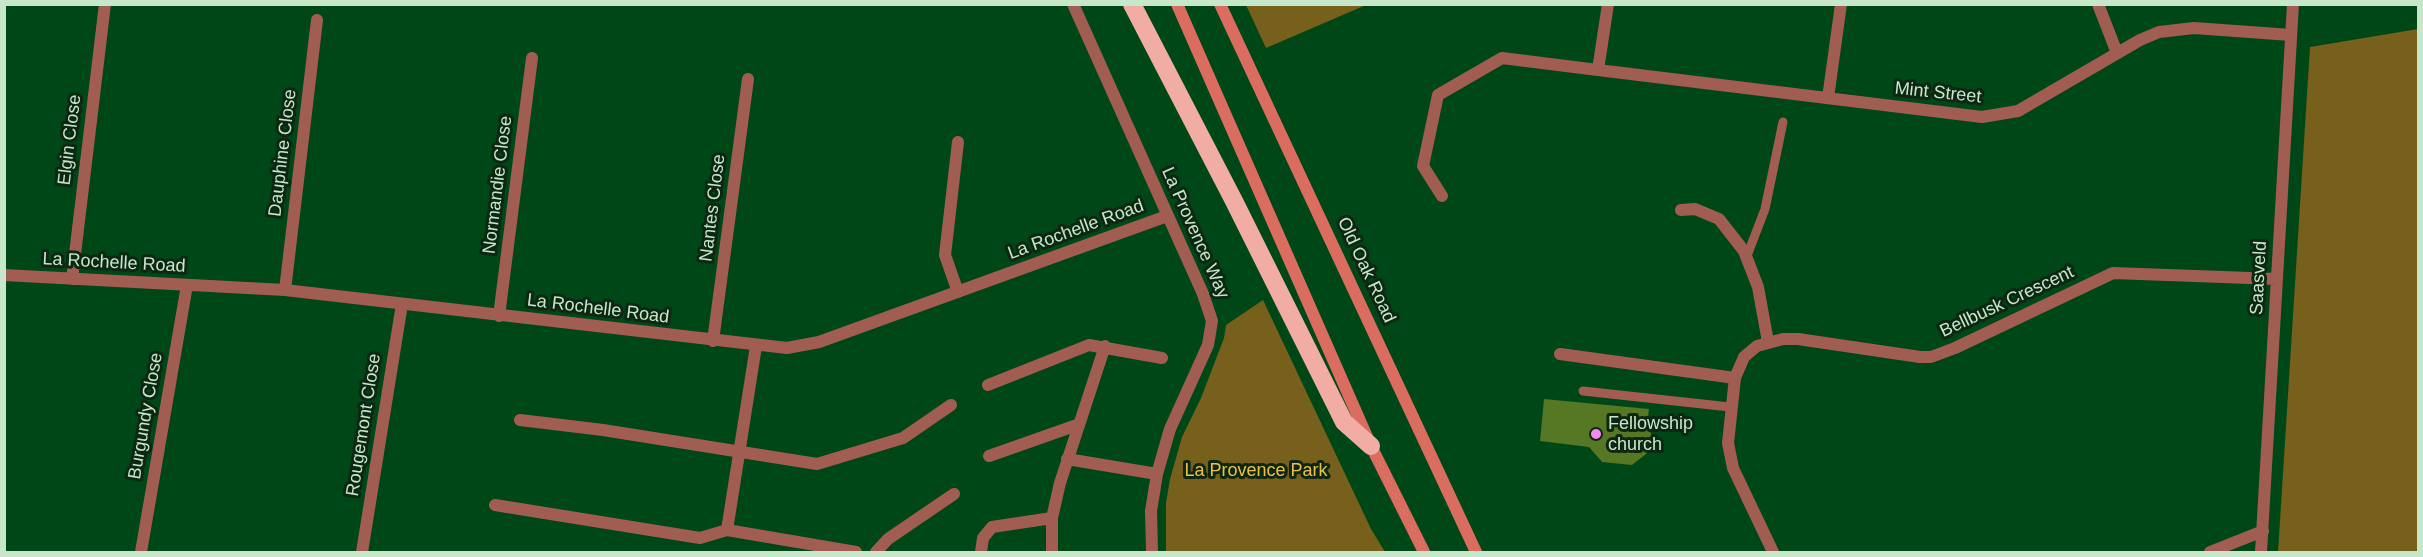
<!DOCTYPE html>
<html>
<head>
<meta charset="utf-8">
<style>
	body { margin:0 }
	#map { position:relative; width:2423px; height:557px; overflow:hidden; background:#004718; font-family:Helvetica,sans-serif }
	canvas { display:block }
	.frame { position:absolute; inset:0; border:6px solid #c7e7cb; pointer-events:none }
</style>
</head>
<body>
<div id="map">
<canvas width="2423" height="557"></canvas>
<div class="frame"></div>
</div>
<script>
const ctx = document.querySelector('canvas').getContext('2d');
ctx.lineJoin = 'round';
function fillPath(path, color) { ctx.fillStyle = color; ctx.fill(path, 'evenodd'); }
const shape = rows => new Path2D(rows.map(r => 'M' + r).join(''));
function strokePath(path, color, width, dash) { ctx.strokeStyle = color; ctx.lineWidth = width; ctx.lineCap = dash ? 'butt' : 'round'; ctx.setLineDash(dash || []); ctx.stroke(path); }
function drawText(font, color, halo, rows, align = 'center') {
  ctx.font = font + ' Helvetica,sans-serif'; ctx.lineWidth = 6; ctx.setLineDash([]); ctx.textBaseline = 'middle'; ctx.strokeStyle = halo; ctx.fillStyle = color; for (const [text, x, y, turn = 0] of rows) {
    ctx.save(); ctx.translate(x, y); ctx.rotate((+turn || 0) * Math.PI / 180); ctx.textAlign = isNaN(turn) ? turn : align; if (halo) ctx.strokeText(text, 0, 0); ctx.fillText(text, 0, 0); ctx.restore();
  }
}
const green = shape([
	[1246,5,1366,5,1266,48],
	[2418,29,2418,552,2278,552,2310,47],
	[1263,300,1371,529,1385,552,1166,552,1166,503,1170,479,1182,437,1201,398,1224,338,1226,325]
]);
const building = shape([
	[1544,399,1649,409,1647,424,1656,446,1632,465,1602,462,1589,447,1540,441]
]);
const lane = shape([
	[1747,256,1765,209,1783,122],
	[1583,391,1730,407]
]);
const street = shape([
	[1073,4,1203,294,1212,321,1208,345,1170,429,1157,474,1151,511,1152,552],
	[1608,4,1598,70,1982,117,2018,111,2140,40,2159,32,2194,28,2291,35],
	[2098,4,2117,53],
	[1828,98,1841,4],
	[1442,196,1423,166,1438,95,1502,58,1598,70],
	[1681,210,1695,209,1719,219,1744,251,1758,287,1768,342],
	[4,275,285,290,787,348,819,342,1167,216],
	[72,279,105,4],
	[285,290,317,20],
	[958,292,945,255,958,142],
	[499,316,532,58],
	[713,341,748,79],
	[1560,354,1735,378],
	[988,385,1089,345,1162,358],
	[520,420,603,430,817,464,903,438,951,405],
	[989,456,1077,425],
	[1067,459,1157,474],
	[495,505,700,538,727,530,856,552],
	[727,530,756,346],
	[141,552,187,285],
	[362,552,402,304],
	[876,552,888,539,954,494],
	[981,552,983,538,992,527,1052,518],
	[1052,552,1052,518,1060,483,1105,346],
	[1773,552,1733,468,1728,443,1735,378,1744,357,1757,346,1783,339,1798,339,1920,357,1931,357,1955,348,2113,273,2277,279],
	[2210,552,2263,531],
	[2261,552,2293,4]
]);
const secondary = shape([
	[1177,4,1371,446,1424,552],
	[1220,4,1476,552]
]);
const highway = shape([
	[1132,4,1234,201,1344,422,1371,446]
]);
const markers = [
	[1596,434,6,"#f489f0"]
];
const streetNames = [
	["Mint Street",1938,93,6],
	["Elgin Close",70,140,-83],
	["Dauphine Close",283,153,-83],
	["Normandie Close",498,185,-83],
	["Nantes Close",713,208,-83],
	["La Rochelle Road",1076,230,-20],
	["La Provence Way",1195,233,66],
	["La Rochelle Road",114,263,3],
	["Old Oak Road",1366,270,65],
	["Saasveld",2259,278,-87],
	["Bellbusk Crescent",2007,302,-25],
	["La Rochelle Road",598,309,7],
	["Burgundy Close",146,416,-80],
	["Rougemont Close",364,425,-81]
];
const poiNames = [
	["Fellowship",1608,424],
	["church",1608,445]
];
const parkNames = [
	["La Provence Park",1256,471]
];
fillPath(green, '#775f1c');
fillPath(building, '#567723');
strokePath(lane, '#a25d53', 9);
strokePath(street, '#a25d53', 12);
strokePath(secondary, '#db6d60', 12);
strokePath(highway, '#f1ada3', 18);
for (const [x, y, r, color] of markers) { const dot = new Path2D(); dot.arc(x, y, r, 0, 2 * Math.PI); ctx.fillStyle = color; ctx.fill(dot); strokePath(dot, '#0d2712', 2); }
drawText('18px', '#c7e7cb', '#0d2712', streetNames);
drawText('18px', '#c7e7cb', '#0d2712', poiNames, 'left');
drawText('18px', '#ebc04a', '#0d2712', parkNames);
</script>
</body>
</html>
